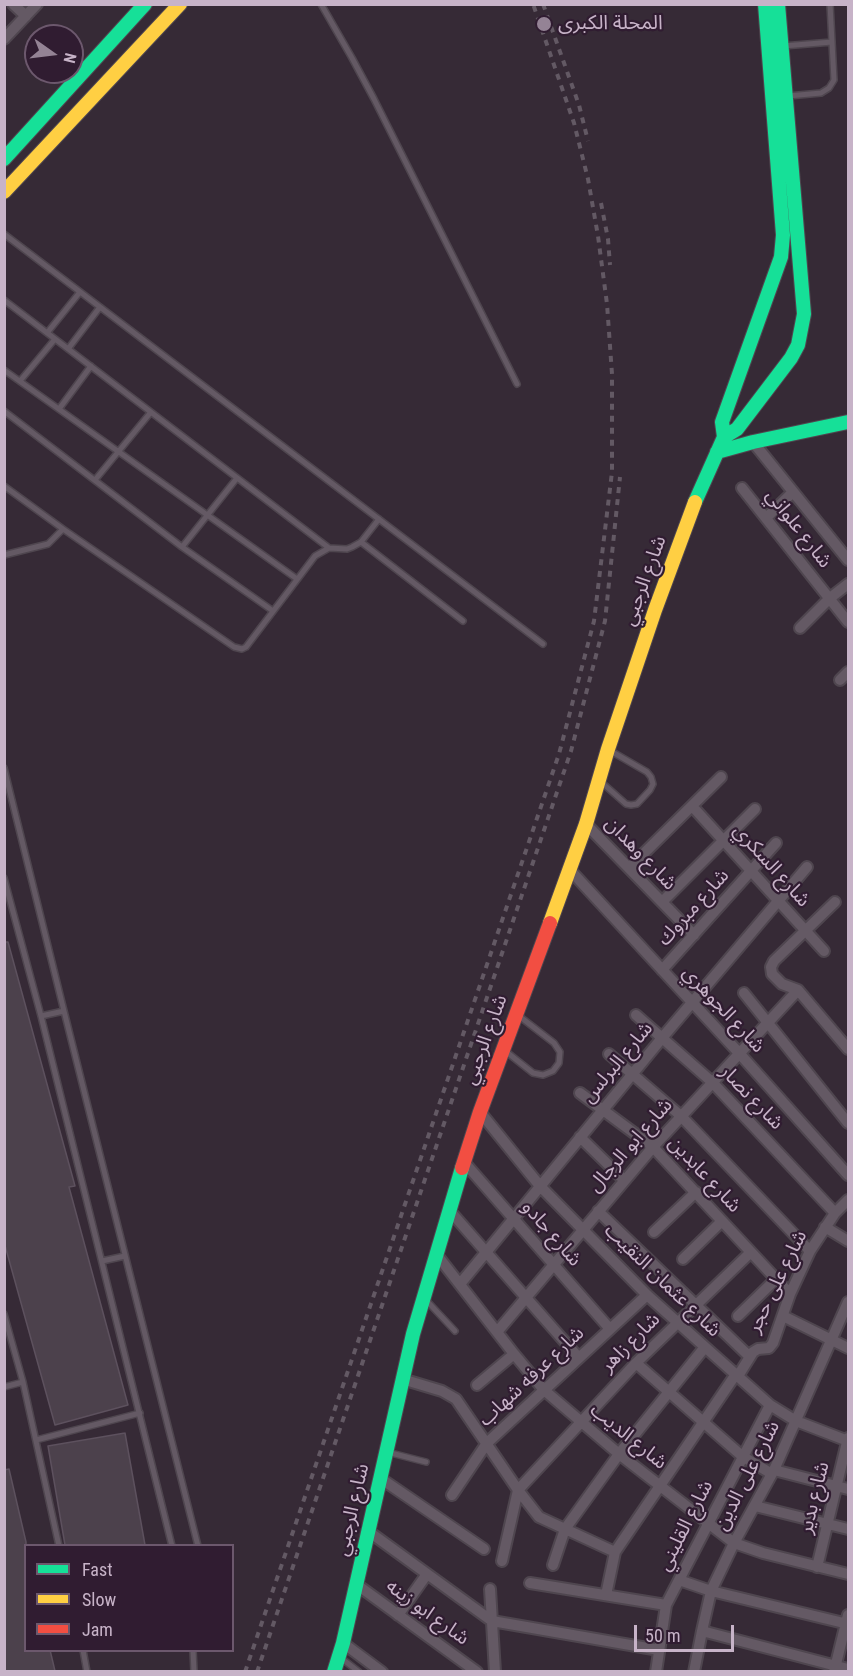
<!DOCTYPE html>
<html>
<head>
<meta charset="utf-8">
<style>
	body { margin:0 }
	#map { position:relative; width:853px; height:1676px; overflow:hidden; background:#362a36; font-family:"Roboto Condensed",sans-serif }
	canvas { display:block }
	.frame { position:absolute; inset:0; border:6px solid #c7b3c8; pointer-events:none }
	.legend { position:absolute; left:24px; top:1544px; width:210px; height:108px; box-sizing:border-box; background:#301c31; border:2px solid #6c586d; margin:0; padding:8px 10px; list-style:none; font-size:18px; color:#c7b3c8 }
	.legend li { display:flex; align-items:center; gap:12px; height:30px }
	.legend b { width:30px; border:2px solid #6c586d }
	.north { position:absolute; left:24px; top:24px; width:60px; height:60px; box-sizing:border-box; background:#301c31; border:2px solid #6c586d; border-radius:50%; rotate:104deg; font-size:16px; font-weight:700; line-height:24px; text-align:center; color:#c7b3c8 }
	.north::after { content:''; display:block; margin:auto; width:21px; height:27px; background:#948395; clip-path:polygon(50% 0,100% 100%,50% 72%,0 100%) }
	.scale { position:absolute; left:634px; top:1625px; width:100px; height:27px; box-sizing:border-box; border:3px solid #c7b3c8; border-top:0; padding-left:8px; font-size:18px; line-height:21px; white-space:nowrap; color:#c7b3c8; -webkit-text-stroke:4px #301c31; paint-order:stroke }
</style>
</head>
<body>
<div id="map">
<canvas width="853" height="1676"></canvas>
<div class="frame"></div>
<ul class="legend">
<li><b style="height:8px;background:#16e098"></b>Fast</li>
<li><b style="height:8px;background:#ffcf43"></b>Slow</li>
<li><b style="height:8px;background:#f24e42"></b>Jam</li>
</ul>
<div class="north">N</div>
<div class="scale">50 m</div>
</div>
<script>
const ctx = document.querySelector('canvas').getContext('2d');
ctx.lineJoin = 'round';
function fillPath(path, color) { ctx.fillStyle = color; ctx.fill(path, 'evenodd'); }
const shape = rows => new Path2D(rows.map(r => 'M' + r).join(''));
function strokePath(path, color, width, dash) { ctx.strokeStyle = color; ctx.lineWidth = width; ctx.lineCap = dash ? 'butt' : 'round'; ctx.setLineDash(dash || []); ctx.stroke(path); }
function drawText(font, color, halo, rows, align = 'center') {
  ctx.font = font + ' "Roboto Condensed","Noto Sans Arabic",sans-serif'; ctx.lineWidth = 4.5; ctx.setLineDash([]); ctx.textBaseline = 'middle'; ctx.strokeStyle = halo; ctx.fillStyle = color; for (const [text, x, y, turn = 0] of rows) {
    ctx.save(); ctx.translate(x, y); ctx.rotate((+turn || 0) * Math.PI / 180); ctx.textAlign = isNaN(turn) ? turn : align; if (halo) ctx.strokeText(text, 0, 0); ctx.fillText(text, 0, 0); ctx.restore();
  }
}
const building = shape([
	[4,942,8,942,75,1186,69,1187,128,1405,55,1425,4,1242,4,942],
	[125,1433,145,1545,65,1545,48,1446,125,1433],
	[9,1469,26,1542,26,1650,50,1650,55,1671,4,1671,4,1470,9,1469]
]);
const lane = shape([
	[321,4,352,58,374,99,517,384],
	[783,46,832,42],
	[788,96,821,93,829,88,834,80,830,4],
	[4,234,543,644],
	[4,300,329,548],
	[47,333,80,292],
	[68,349,100,307],
	[4,370,297,579],
	[20,381,55,339],
	[59,409,91,366],
	[4,411,182,547,273,611],
	[95,480,151,412],
	[4,486,63,529,48,544,4,555],
	[63,529,234,647,242,649,246,647,315,556,329,548,347,549,352,547,361,542,379,519],
	[361,542,463,621],
	[182,547,237,478],
	[4,768,64,1011,198,1546],
	[600,781,626,804,631,805,637,804,650,790,653,784,651,777,647,772,609,750],
	[4,878,41,1016,172,1546],
	[41,1016,64,1011],
	[504,1050,533,1073,543,1075,553,1071,559,1063,560,1052,554,1043,519,1016],
	[102,1261,125,1256],
	[425,1299,455,1331],
	[4,1314,23,1382,59,1546],
	[4,1387,23,1382],
	[36,1440,140,1413],
	[387,1452,426,1462],
	[83,1650,87,1672],
	[193,1650,194,1672],
	[341,1658,359,1672]
]);
const street = shape([
	[13,4,26,16],
	[4,39,37,4],
	[753,442,848,560],
	[742,488,848,622],
	[766,518,793,492],
	[800,628,830,598,848,584],
	[840,680,848,672],
	[692,806,824,951],
	[586,824,694,935],
	[629,868,721,777],
	[570,870,739,1053,848,1175],
	[662,902,755,809],
	[662,970,776,843],
	[798,990,782,984,772,974,771,967,774,961,835,902],
	[798,990,848,1049],
	[744,993,848,1123],
	[636,1015,712,1082,835,1213],
	[609,1054,681,1116,810,1251],
	[580,1093,653,1147,790,1294],
	[480,1112,540,1186,647,1295,705,1347,770,1405,796,1421,848,1441],
	[580,1137,624,1180],
	[464,1162,610,1329],
	[450,1211,579,1358],
	[598,1211,750,1357],
	[825,1227,848,1241],
	[654,1232,696,1192],
	[437,1255,514,1354,544,1390,619,1454,734,1543,763,1553,848,1574],
	[683,1259,722,1221],
	[460,1284,662,1038,807,867],
	[738,1316,776,1279],
	[783,1316,848,1348],
	[497,1332,653,1147,798,990],
	[636,1363,742,1456,772,1474],
	[738,1376,753,1352,758,1349,769,1348,773,1343,790,1294,810,1251,835,1213,848,1200],
	[402,1379,442,1391,456,1399,518,1490,539,1517,615,1552],
	[477,1385,514,1354],
	[774,1470,848,1489],
	[380,1478,484,1549],
	[452,1495,487,1443,647,1295],
	[755,1506,848,1529],
	[368,1531,492,1621,659,1650],
	[502,1561,518,1490,636,1363,751,1252],
	[553,1565,565,1529,619,1454,705,1347],
	[817,1567,848,1438],
	[679,1580,711,1591,848,1624],
	[530,1583,666,1605],
	[356,1584,477,1672],
	[490,1589,495,1672],
	[606,1595,615,1552,736,1374],
	[398,1615,427,1574],
	[702,1631,848,1669],
	[343,1643,382,1672],
	[656,1672,666,1605,770,1405],
	[694,1672,702,1631,711,1591,734,1543,774,1470,848,1302],
	[834,1672,848,1615]
]);
const fast = shape([
	[4,159,145,4],
	[724,437,737,429,791,358,798,345,804,314,778,4],
	[717,452,753,442,848,422],
	[695,502,724,437,722,422,781,257,783,235,765,4],
	[334,1672,343,1643,413,1334,462,1168]
]);
const slow = shape([
	[4,192,180,4],
	[550,923,586,824,608,749,655,610,695,502]
]);
const jam = shape([
	[462,1168,480,1112,550,923]
]);
const rail = shape([
	[543,4,579,105,588,141],
	[601,203,608,239,610,265],
	[245,1672,559,754,594,621,612,472,612,374,607,304,598,236,588,179,574,123,533,4],
	[257,1672,571,751,605,621,620,477]
]);
const markers = [
	[544,24,8,"#948395"]
];
const poiNames = [
	["المحلة الكبرى",558,24]
];
const streetNames = [
	["شارع علواني",798,529,52],
	["شارع الرجبي",645,581,-70],
	["شارع وهدان",640,854,46],
	["شارع السكري",771,866,48],
	["شارع مبروك",694,908,-48],
	["شارع الجوهري",723,1010,47],
	["شارع الرجبي",486,1040,-70],
	["شارع البرلس",618,1063,-50],
	["شارع نصار",751,1098,46],
	["شارع ابو الرجال",631,1146,-49],
	["شارع عابدين",704,1175,47],
	["شارع جادو",551,1234,49],
	["شارع عثمان النقيب",662,1281,44],
	["شارع على حجر",778,1282,-64],
	["شارع زاهر",631,1343,-45],
	["شارع عرفه شهاب",532,1377,-43],
	["شارع الديب",628,1437,39],
	["شارع على الدين",748,1476,-63],
	["شارع بدير",815,1498,-76],
	["شارع الرجبي",353,1510,-77],
	["شارع القليني",686,1526,-63],
	["شارع ابو زينه",427,1613,36]
];
fillPath(building, '#4c414c');
strokePath(building, '#5d515e', 1.5);
strokePath(lane, '#4f464f', 8);
strokePath(street, '#4f464f', 14);
strokePath(fast, '#4f464f', 16);
strokePath(slow, '#4f464f', 16);
strokePath(jam, '#4f464f', 16);
strokePath(lane, '#645964', 5);
strokePath(street, '#645964', 10);
strokePath(fast, '#16e098', 14);
strokePath(slow, '#ffcf43', 14);
strokePath(jam, '#f24e42', 14);
strokePath(rail, '#635964', 4, [6, 6]);
for (const [x, y, r, color] of markers) { const dot = new Path2D(); dot.arc(x, y, r, 0, 2 * Math.PI); ctx.fillStyle = color; ctx.fill(dot); strokePath(dot, '#301c31', 2); }
drawText('20px', '#c7b3c8', '#301c31', poiNames, 'left');
drawText('20px', '#c7b3c8', '#301c31', streetNames);
</script>
</body>
</html>
